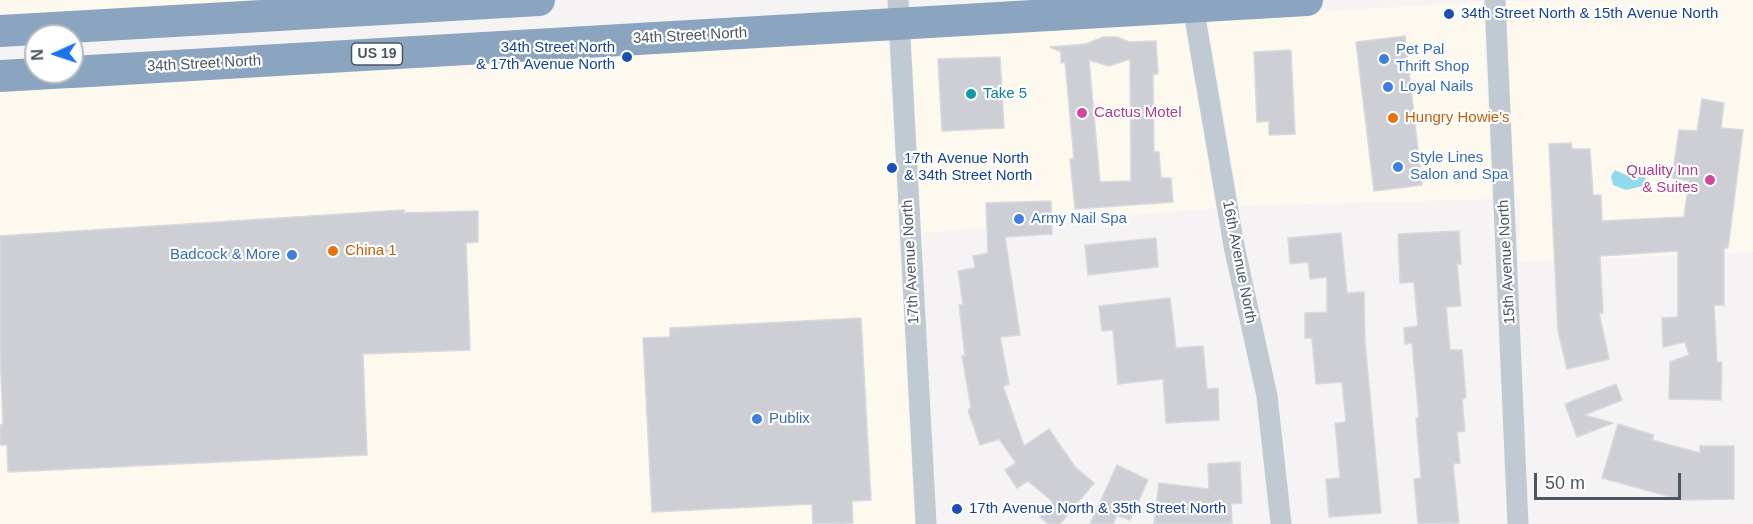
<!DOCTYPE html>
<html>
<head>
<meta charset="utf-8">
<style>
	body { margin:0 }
	#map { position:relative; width:1753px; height:524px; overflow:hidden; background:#f5f3f3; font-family:Arial,sans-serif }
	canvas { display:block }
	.north { position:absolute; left:24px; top:24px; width:60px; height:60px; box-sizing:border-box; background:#fff; border:2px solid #b7bbc0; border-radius:50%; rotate:267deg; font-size:16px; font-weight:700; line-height:24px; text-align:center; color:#4a5661 }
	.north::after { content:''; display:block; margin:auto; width:21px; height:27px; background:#1a73e8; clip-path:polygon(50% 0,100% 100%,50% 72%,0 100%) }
	.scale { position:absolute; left:1534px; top:473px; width:147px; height:27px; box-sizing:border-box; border:3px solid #4a5661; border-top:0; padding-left:8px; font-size:18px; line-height:21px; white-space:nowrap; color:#4a5661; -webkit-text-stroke:4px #fff; paint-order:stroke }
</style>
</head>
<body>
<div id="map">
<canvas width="1753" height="524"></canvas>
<div class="north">N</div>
<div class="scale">50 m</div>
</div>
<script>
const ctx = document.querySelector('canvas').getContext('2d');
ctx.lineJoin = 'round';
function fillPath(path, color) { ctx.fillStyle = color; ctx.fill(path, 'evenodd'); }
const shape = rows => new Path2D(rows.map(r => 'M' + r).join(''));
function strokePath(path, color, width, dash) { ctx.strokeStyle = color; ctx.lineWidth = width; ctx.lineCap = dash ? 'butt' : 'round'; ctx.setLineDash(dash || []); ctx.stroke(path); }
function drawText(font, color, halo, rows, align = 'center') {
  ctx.font = font + ' Arial,sans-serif'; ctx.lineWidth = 4.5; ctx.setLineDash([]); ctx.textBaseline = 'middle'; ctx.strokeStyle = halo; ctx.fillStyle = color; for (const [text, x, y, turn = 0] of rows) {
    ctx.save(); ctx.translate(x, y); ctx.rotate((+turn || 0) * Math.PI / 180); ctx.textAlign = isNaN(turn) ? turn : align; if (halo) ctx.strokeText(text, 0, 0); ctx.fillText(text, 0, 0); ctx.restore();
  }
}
const commercial = shape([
	[0,0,336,0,0,17],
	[1753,0,1753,252,1519,262,1520,199,1515,199,1506,1],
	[1483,2,1492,199,1239,206,1207,18],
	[1184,19,1216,208,923,233,923,269,911,34],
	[888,35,915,524,0,524,0,86]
]);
const water = shape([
	[1635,169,1645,172,1646,182,1643,186,1626,190,1613,185,1611,176,1615,170,1628,176]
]);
const building = shape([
	[1405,36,1422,185,1374,191,1356,42,1405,36],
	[1103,37,1117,37,1129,42,1156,41,1158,74,1153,74,1154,152,1159,152,1161,178,1171,178,1173,202,1075,209,1070,159,1074,159,1065,62,1061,63,1061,52,1050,47,1086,44,1103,37],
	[1130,59,1131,181,1100,182,1089,60,1109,66,1130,59],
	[1291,50,1295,134,1269,135,1269,121,1257,122,1254,52,1291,50],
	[1000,57,1004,128,942,131,938,59,1000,57],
	[1702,99,1724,103,1721,128,1743,130,1728,248,1724,248,1724,305,1714,305,1717,362,1722,362,1721,400,1669,399,1670,362,1689,355,1685,342,1663,347,1662,318,1678,317,1678,251,1600,256,1603,313,1599,313,1609,359,1567,369,1558,331,1549,144,1571,143,1572,149,1590,149,1593,195,1601,195,1602,221,1684,217,1689,181,1672,178,1679,130,1697,131,1702,99],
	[1051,201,1052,234,1005,237,1020,335,1000,337,1009,384,1003,386,1024,446,1049,429,1075,467,1094,483,1060,524,1048,524,1040,517,1053,502,1028,481,1017,488,1005,470,1016,463,999,439,980,445,968,410,971,408,962,356,965,356,959,305,963,305,958,271,975,268,973,256,988,253,986,203,1051,201],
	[404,210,404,213,478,211,478,242,466,243,470,350,363,354,367,455,8,472,7,445,0,445,0,425,3,424,0,350,0,236,404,210],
	[1459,231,1461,264,1457,264,1461,306,1446,307,1450,350,1462,350,1466,398,1462,399,1465,431,1457,432,1460,463,1453,464,1459,523,1418,524,1414,479,1421,478,1416,418,1419,418,1412,343,1405,344,1404,328,1418,326,1414,282,1400,283,1398,234,1459,231],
	[1341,233,1347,293,1364,292,1365,342,1381,513,1329,517,1326,479,1340,478,1335,423,1346,422,1342,382,1316,384,1312,338,1305,338,1305,313,1327,312,1327,277,1310,279,1308,262,1290,264,1288,238,1341,233],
	[1156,238,1158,267,1088,275,1085,245,1156,238],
	[1170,298,1176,348,1203,346,1207,389,1218,388,1219,420,1166,423,1163,379,1118,384,1113,330,1102,331,1099,306,1170,298],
	[861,318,871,500,852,501,853,523,813,524,812,504,652,512,643,338,670,337,670,328,861,318],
	[1616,384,1622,400,1584,415,1613,423,1577,437,1565,404,1616,384],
	[1618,424,1654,435,1652,440,1700,453,1700,446,1734,446,1734,499,1682,500,1602,478,1618,424],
	[1240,462,1242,503,1231,504,1232,524,1154,524,1159,483,1209,489,1208,464,1240,462],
	[1117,465,1148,480,1130,520,1117,515,1113,524,1090,524,1117,465]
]);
const minor = shape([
	[898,0,926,524],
	[1192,0,1234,246,1267,396,1281,524],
	[1495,0,1518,524]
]);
const highway = shape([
	[0,31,539,0],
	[72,72,1307,0],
	[0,76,69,72]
]);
const markers = [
	[1449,14,6,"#1a4fb4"],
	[627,57,6,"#1a4fb4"],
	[1384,59,6,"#3f7fe0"],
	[1388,87,6,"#3f7fe0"],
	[971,94,6,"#0f9aa8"],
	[1082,113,6,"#d1479c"],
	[1393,118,6,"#e8710a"],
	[1398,167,6,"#3f7fe0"],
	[892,168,6,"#1a4fb4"],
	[1710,180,6,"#d1479c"],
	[1019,219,6,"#3f7fe0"],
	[333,251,6,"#e8710a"],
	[292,255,6,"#3f7fe0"],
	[757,419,6,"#3f7fe0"],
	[957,509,6,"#1a4fb4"]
];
const shields = [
	[377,54,51]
];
const shieldNames = [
	["US 19",377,54]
];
const transitNames = [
	["34th Street North & 15th Avenue North",1461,14],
	["34th Street North",615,48,"right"],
	["& 17th Avenue North",615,65,"right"],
	["17th Avenue North",904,159],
	["& 34th Street North",904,176],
	["17th Avenue North & 35th Street North",969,509]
];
const streetNames = [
	["34th Street North",690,36,-3],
	["34th Street North",204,64,-3],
	["17th Avenue North",911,262,-93],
	["16th Avenue North",1239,262,79],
	["15th Avenue North",1507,262,-93]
];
const shopNames = [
	["Pet Pal",1396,50],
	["Thrift Shop",1396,67],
	["Loyal Nails",1400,87],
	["Style Lines",1410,158],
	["Salon and Spa",1410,175],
	["Army Nail Spa",1031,219],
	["Badcock & More",280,255,"right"],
	["Publix",769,419]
];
const cultureNames = [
	["Take 5",983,94]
];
const hotelNames = [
	["Cactus Motel",1094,113],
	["Quality Inn",1698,171,"right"],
	["& Suites",1698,188,"right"]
];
const foodNames = [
	["Hungry Howie's",1405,118],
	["China 1",345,251]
];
fillPath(commercial, '#fdf9ef');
fillPath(water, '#90daee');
fillPath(building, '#cdcfd5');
strokePath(building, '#d7d9de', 1.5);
strokePath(minor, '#c1cad2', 21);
strokePath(highway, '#8ba5c1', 32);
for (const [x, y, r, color] of markers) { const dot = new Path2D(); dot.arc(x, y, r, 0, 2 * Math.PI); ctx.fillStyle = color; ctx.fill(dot); strokePath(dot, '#fff', 2); }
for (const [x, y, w] of shields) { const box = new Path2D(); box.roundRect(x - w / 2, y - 11, w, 22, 4.5); ctx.fillStyle = '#fff'; ctx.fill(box); strokePath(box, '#4a5661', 1.5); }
drawText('bold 14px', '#4a5661', null, shieldNames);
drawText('15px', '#164399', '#fff', transitNames, 'left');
drawText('15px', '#4a5661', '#fff', streetNames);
drawText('15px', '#366cbe', '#fff', shopNames, 'left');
drawText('15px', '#0d838f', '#fff', cultureNames, 'left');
drawText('15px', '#b23c85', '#fff', hotelNames, 'left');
drawText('15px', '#c56008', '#fff', foodNames, 'left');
</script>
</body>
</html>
